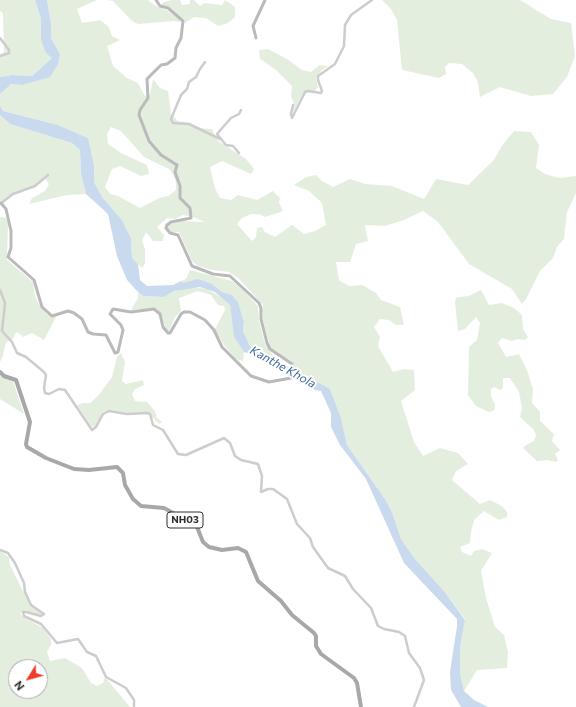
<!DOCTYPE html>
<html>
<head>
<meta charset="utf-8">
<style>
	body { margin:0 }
	#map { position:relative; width:576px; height:707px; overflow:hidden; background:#fff; font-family:Commissioner,sans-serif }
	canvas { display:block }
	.north { position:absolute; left:8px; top:659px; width:40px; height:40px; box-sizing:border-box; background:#fff; border:1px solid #acacac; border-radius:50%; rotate:233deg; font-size:11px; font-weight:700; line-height:16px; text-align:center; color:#303030 }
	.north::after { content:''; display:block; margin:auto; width:14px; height:18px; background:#ef3b2a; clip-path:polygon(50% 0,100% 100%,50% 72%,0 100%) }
</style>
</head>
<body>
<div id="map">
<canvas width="576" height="707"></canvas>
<div class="north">N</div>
</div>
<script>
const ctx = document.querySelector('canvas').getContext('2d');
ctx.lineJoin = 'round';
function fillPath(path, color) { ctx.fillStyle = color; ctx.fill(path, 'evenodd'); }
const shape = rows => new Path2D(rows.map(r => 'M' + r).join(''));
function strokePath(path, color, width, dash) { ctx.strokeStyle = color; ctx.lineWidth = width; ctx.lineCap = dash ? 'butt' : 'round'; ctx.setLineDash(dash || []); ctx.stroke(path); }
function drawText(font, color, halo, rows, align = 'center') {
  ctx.font = font + ' Commissioner,sans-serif'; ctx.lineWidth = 4; ctx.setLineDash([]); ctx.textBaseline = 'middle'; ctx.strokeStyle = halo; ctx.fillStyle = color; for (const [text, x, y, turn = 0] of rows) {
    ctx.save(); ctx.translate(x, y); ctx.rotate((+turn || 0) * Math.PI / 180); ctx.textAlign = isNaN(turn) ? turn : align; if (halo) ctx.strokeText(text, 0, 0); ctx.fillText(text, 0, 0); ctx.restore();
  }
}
const green = shape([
	[0,0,35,0,41,19,41,40,52,58,32,76,12,75,0,77,0,55,4,52,3,13,0,11],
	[47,0,97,0,77,9,82,23,100,20,108,26,112,36,120,40,107,46,113,66,127,78,138,83,145,96,150,95,153,79,160,88,168,91,171,114,178,121,190,123,198,128,212,129,217,140,246,159,254,169,251,174,222,161,210,167,215,188,220,198,231,200,238,195,257,200,273,191,280,198,279,203,283,211,265,217,259,214,251,214,242,218,237,224,252,241,256,237,257,228,262,227,265,232,275,237,292,225,304,234,315,231,326,225,322,203,309,191,294,185,306,177,316,175,322,181,333,187,350,179,365,184,392,186,424,199,436,179,468,185,494,160,501,147,514,131,531,132,539,145,536,168,545,174,559,178,576,176,576,193,567,212,564,239,557,247,553,258,540,271,526,299,522,304,512,289,469,264,438,222,423,211,404,220,385,226,365,225,368,241,356,244,350,262,336,262,339,280,349,286,362,285,376,293,381,300,400,307,404,325,396,325,389,320,380,319,374,327,380,337,378,346,393,372,404,369,414,370,415,390,401,401,414,442,423,456,440,448,458,453,468,464,456,471,452,480,480,504,490,500,502,506,507,512,507,517,499,520,484,511,474,520,471,532,470,543,460,547,462,552,471,556,474,551,482,549,492,553,481,571,486,598,495,627,504,635,508,652,507,668,477,670,464,691,460,673,460,647,465,619,444,591,415,559,401,539,392,512,385,499,347,445,341,418,330,389,295,371,291,361,283,358,270,347,263,320,263,305,239,279,229,272,212,270,198,266,192,261,179,232,170,232,167,227,170,224,180,221,205,222,193,217,183,215,175,219,167,218,157,227,164,235,163,241,153,241,146,232,142,241,145,249,145,264,142,268,132,258,131,238,122,220,102,197,94,182,94,165,88,138,58,125,3,111,0,105,0,94,4,89,11,84,22,85,60,54,51,38,51,24],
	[111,127,121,131,144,157,169,169,173,174,176,182,176,190,168,196,159,198,140,208,118,196,110,194,105,187,112,169,120,166,141,176,149,174,147,165,121,153,108,144,107,134],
	[107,0,148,0,154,5,168,11,180,20,180,22,174,21,138,24,132,21,113,1],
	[171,0,180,0,182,5,190,4,190,0,194,0,200,6,205,3,222,5,225,0,235,7,235,17,228,23,218,26,206,18,194,17,185,23,184,20,172,9,162,5,162,3],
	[382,0,520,0,551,19,571,23,575,56,567,77,553,94,531,96,500,87,480,97,478,82,473,73,462,64,449,63,445,67,446,74,439,78,402,70,397,20,391,9],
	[268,49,287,59,302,70,311,72,320,65,328,66,322,70,316,78,318,87,315,91,304,91,292,114,294,104,291,96,292,86,276,70,260,59,259,50],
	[0,115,10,124,72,143,80,150,81,174,86,194,67,195,29,204,32,198,45,191,49,184,45,178,35,186,18,192,0,203],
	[0,217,6,218,8,223,7,260,33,282,35,296,39,305,47,314,56,317,44,340,32,333,23,337,17,332,15,334,13,339,8,341,5,345,3,356,0,362],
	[190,270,232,281,243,290,258,306,259,320,265,344,272,354,279,359,262,353,250,346,243,331,244,322,238,302,232,295,222,292,212,284,183,283,181,281,186,279],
	[192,287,207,289,221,297,230,305,234,337,244,352,243,361,236,359,224,345,215,329,225,310,224,306,218,305,211,295,198,291,179,298,181,311,175,317,169,331,166,329,162,316,156,308,131,310,138,298,138,292,143,296,164,297,174,291],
	[481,290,489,305,502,303,514,308,522,315,523,329,528,337,525,340,518,339,512,341,502,338,498,343,506,357,519,354,527,370,533,389,532,403,540,412,540,421,554,434,552,441,560,450,555,454,558,460,556,462,547,460,537,461,523,448,525,446,534,441,536,435,533,429,520,417,522,408,519,392,510,378,503,378,503,388,500,390,494,387,491,389,491,396,495,405,495,409,493,411,489,412,476,406,468,395,469,347,477,340,480,323,476,317,465,329,458,331,455,302,456,298,459,297,469,296],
	[121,353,125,362,122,381,126,384,143,380,144,385,135,389,132,394,135,401,147,402,155,411,157,418,162,422,159,424,148,413,128,413,111,410,103,412,97,425,92,427,77,405,83,403,90,403,98,396,112,377,117,357],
	[0,375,13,381,24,414,0,399],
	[0,551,9,557,10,565,30,605,42,614,40,615,25,611,20,613,23,617,43,628,51,639,51,645,47,652,50,661,65,658,82,668,91,683,97,686,103,683,105,677,130,707,0,707],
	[16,667,40,667,40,691,16,691]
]);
const water = shape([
	[35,0,47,0,51,24,51,38,60,54,58,64,50,77,22,85,11,84,0,94,0,77,12,75,32,76,52,58,46,53,41,40,41,19],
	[0,105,3,111,58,125,88,138,94,165,94,182,102,197,122,220,131,238,132,258,138,264,140,280,147,286,173,285,181,281,183,283,198,279,212,284,222,292,232,295,238,302,244,322,243,331,250,346,330,389,341,418,347,445,385,499,392,512,401,539,415,559,444,591,465,620,460,647,460,673,464,691,474,700,488,707,461,707,451,690,450,672,457,626,457,619,404,563,366,479,340,445,331,427,331,413,321,391,315,390,301,383,281,372,271,363,244,352,234,337,230,305,215,292,200,287,174,291,164,297,143,296,138,292,127,280,117,256,108,214,86,194,81,174,80,150,72,143,10,124,0,115]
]);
const street = shape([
	[0,38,9,50,9,53,0,56],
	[205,62,200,69,196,77,189,82,187,89,181,95,171,119,173,123,189,124,220,139],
	[293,105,291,114,292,118,305,92,308,91,321,93,322,91,318,80,318,76,335,64,344,46,345,25,351,15,372,0],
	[239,153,233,146,226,145,217,134,231,118,239,114,241,110],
	[0,204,13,194,35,186,48,175],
	[0,290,5,303,2,331,12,342,17,353,26,357,44,372,46,375,44,388,45,393,49,394,59,389,65,390,92,430,96,427,103,414,109,411,127,414,147,413,150,414,153,425,163,430,178,454,186,455,224,438,230,443,235,456,241,460,258,464,262,476,261,492,268,489,273,489,287,499,297,524,310,538,313,547,328,568,345,576,353,589,371,608,378,626,384,629,399,632,405,636,409,653,420,668,424,680,414,707],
	[0,550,8,553,15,563,24,583,25,592,31,605,44,614,41,616,26,612,23,612,24,616,41,624,57,643,78,639,87,652,96,656,106,677,126,688,134,700,134,707]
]);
const secondary = shape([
	[256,38,253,26,265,0],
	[1,203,6,209,11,231,11,248,8,257,34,280,42,307,52,316,68,311,74,313,82,319,88,332,93,334,106,335,115,353,118,352,123,330,121,325,110,314,113,309,131,312,154,309,160,314,163,327,168,333,170,333,181,314,184,312,190,312,205,320,214,330,222,347,251,376,269,382,291,378,292,364,270,349,267,343,261,319,261,308,259,303,230,276,213,274,192,266,178,235,170,233,166,228,167,225,171,222,191,218,190,208,180,198,180,186,175,172,177,165,161,155,149,141,139,115,140,110,148,98,147,79,161,65,167,64,175,58,176,48,181,38,183,21,168,8,160,6,156,0]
]);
const primary = shape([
	[0,372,4,376,16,380,30,422,26,444,27,447,46,458,74,469,89,470,117,467,123,473,125,485,133,499,141,506,164,508,193,524,197,527,203,542,209,547,222,550,238,548,246,552,258,581,281,601,292,615,314,633,316,636,316,646,321,654,354,678,357,683,361,707]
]);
const shields = [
	[185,520,36]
];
const shieldNames = [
	["NH03",185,520]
];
const waterNames = [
	["Kanthe Khola",283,367,29]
];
fillPath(green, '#e4eede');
fillPath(water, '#c9daef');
strokePath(street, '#cdcdcd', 2.5);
strokePath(secondary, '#bababa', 3);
strokePath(primary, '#a8a8a8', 4);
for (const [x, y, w] of shields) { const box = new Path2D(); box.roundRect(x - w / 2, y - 8, w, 16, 3); ctx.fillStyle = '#fff'; ctx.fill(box); strokePath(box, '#303030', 1); }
drawText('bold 10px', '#303030', null, shieldNames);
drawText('italic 12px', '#396498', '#fff', waterNames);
</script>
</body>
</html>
